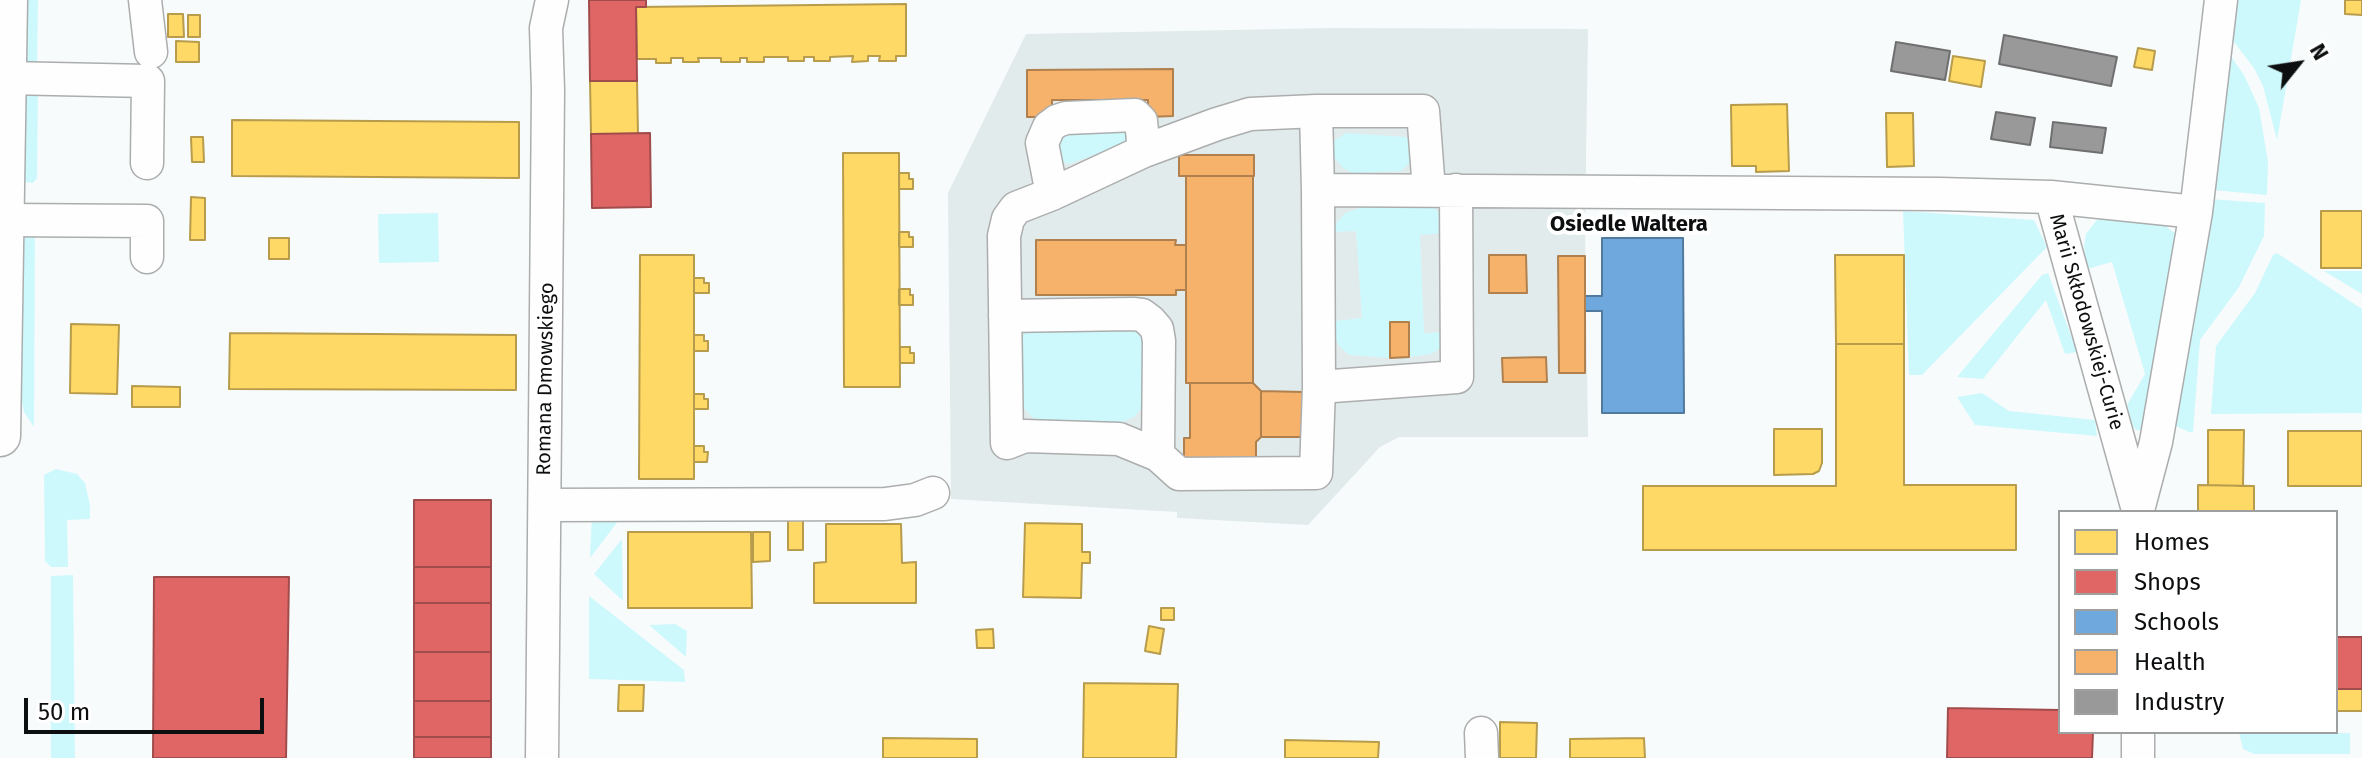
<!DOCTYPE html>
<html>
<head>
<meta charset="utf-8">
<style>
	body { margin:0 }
	#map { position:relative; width:2362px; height:758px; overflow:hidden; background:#f8fbfb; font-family:"Fira Sans",sans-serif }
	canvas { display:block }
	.legend { position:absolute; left:2058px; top:510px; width:280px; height:224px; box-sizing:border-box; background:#fff; border:2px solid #9e9f9f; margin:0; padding:10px 14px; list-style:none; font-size:24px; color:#0d0e0f }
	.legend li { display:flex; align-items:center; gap:16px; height:40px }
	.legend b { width:40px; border:2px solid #9e9f9f }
	.north { position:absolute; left:2258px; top:24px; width:80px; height:80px; -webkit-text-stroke:6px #fff; paint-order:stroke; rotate:60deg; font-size:22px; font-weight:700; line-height:32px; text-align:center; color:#0d0e0f }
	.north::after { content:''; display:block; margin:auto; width:28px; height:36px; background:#0d0e0f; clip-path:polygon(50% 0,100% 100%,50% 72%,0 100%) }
	.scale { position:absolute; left:24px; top:698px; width:240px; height:36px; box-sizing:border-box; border:4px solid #0d0e0f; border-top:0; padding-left:10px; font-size:24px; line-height:28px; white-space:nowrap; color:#0d0e0f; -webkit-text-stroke:6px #fff; paint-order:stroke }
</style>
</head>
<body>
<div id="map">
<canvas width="2362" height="758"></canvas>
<ul class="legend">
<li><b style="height:22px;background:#ffd966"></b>Homes</li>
<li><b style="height:22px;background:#e06666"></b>Shops</li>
<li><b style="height:22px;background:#6fa8dc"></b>Schools</li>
<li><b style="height:22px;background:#f6b26b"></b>Health</li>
<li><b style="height:22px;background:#999"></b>Industry</li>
</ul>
<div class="north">N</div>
<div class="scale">50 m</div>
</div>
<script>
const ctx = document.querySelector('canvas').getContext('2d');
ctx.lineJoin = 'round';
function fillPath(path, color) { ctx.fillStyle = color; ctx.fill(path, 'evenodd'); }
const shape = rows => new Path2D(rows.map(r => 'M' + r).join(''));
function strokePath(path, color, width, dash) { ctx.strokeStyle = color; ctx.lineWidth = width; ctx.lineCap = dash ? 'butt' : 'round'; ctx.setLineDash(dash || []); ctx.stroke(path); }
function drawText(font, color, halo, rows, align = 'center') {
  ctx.font = font + ' "Fira Sans",sans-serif'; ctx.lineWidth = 8; ctx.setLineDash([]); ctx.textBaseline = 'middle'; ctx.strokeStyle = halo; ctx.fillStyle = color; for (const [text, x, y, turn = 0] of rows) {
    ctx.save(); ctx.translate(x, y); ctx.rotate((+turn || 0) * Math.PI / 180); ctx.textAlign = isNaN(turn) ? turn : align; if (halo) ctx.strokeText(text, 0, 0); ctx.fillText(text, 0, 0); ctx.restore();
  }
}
const built = shape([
	[1332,28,1588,29,1585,227,1588,437,1399,437,1380,447,1308,525,1177,518,1177,512,951,499,948,193,1026,34]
]);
const green = shape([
	[25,0,38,0,37,68,24,65],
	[2234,0,2301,0,2277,140,2263,86,2254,68,2230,37],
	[2230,55,2244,75,2259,108,2268,162,2267,195,2212,190],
	[38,88,37,178,33,183,25,182,25,89],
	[1130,129,1130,140,1121,145,1069,164,1058,160,1056,135],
	[1346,133,1406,137,1410,141,1411,162,1401,171,1352,173,1343,168,1332,155,1331,148,1335,140],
	[2209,199,2265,203,2264,236,2239,287,2200,340,2193,432,2189,432,2174,425],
	[1407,203,1434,207,1446,223,1448,233,1420,235,1424,333,1452,332,1442,347,1431,354,1409,357,1409,323,1390,323,1390,358,1349,355,1339,346,1335,337,1335,321,1362,318,1356,231,1329,232,1345,213,1372,204],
	[1903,211,2034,220,2047,247,1922,375,1909,375],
	[438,213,439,262,379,263,378,214],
	[2107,216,2159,221,2176,234,2142,431,2136,430,2132,425,2127,405,2145,374,2112,262,2087,269,2084,246,2086,234,2096,221],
	[21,231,35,231,34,427,24,412,22,402],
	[2277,253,2362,309,2362,413,2211,414,2216,346,2255,293,2273,255],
	[2324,271,2362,271,2362,295,2362,294],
	[2048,273,2077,352,2065,354,2046,300,1983,379,1957,377,2042,275],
	[1129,324,1147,337,1146,403,1134,417,1112,426,1044,424,1033,418,1022,406,1017,342,1026,332,1038,327],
	[1982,393,2009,411,2095,420,2097,436,1975,425,1957,397],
	[56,469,77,474,85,483,90,505,90,519,67,520,68,567,51,567,45,561,44,475],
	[592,515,622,516,590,558],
	[622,539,623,601,594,574],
	[73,575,75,758,51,758,51,576],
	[589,596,684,670,685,682,589,679],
	[675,624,687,631,686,657,649,625],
	[2239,733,2350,733,2350,754,2254,754,2243,749]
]);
const homes = shape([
	[2345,0,2362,0,2362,15,2345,14,2345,0],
	[906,4,906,56,896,56,896,61,879,61,880,56,868,56,868,61,852,62,853,56,830,57,830,61,814,61,814,57,804,57,804,61,788,61,788,57,764,57,764,62,747,62,747,58,740,58,740,62,721,62,721,58,698,58,699,62,683,62,683,58,671,58,671,63,656,63,656,59,637,59,636,7,906,4],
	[168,14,183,14,184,37,168,37,168,14],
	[188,15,200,15,200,37,188,37,188,15],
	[176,41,199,42,199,62,176,62,176,41],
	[2138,48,2155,51,2152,70,2134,67,2138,48],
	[1953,56,1985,61,1981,87,1949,81,1953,56],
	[590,81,637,81,638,134,591,134,590,81],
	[1787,104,1789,171,1756,172,1756,166,1732,166,1731,105,1787,104],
	[1886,113,1913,113,1914,166,1887,167,1886,113],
	[232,120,519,122,519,178,232,176,232,120],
	[191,137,203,137,204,162,192,162,191,137],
	[843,153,899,153,900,387,844,387,843,153],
	[899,173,909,173,909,179,913,179,913,189,899,189,899,173],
	[191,197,205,198,205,240,190,240,191,197],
	[2321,211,2362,211,2362,268,2321,268,2321,211],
	[899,232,909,232,909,237,913,237,913,247,899,247,899,232],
	[269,238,289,238,289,259,269,259,269,238],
	[640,255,694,255,694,479,639,479,640,255],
	[1835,255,1904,255,1904,344,1836,344,1835,255],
	[694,278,704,278,704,283,709,283,709,293,694,293,694,278],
	[899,289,910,289,910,295,913,295,913,305,899,305,899,289],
	[71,324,119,325,117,394,70,393,71,324],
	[230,333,516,335,516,390,229,389,230,333],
	[694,335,704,335,704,341,708,341,708,351,694,351,694,335],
	[1836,344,1904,344,1904,485,2016,485,2016,550,1643,550,1643,486,1836,486,1836,344],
	[900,347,910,347,910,353,914,353,914,363,900,363,900,347],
	[132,386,180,387,180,407,132,407,132,386],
	[694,394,704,394,704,399,708,399,708,409,694,409,694,394],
	[1774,429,1822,429,1822,463,1819,471,1813,474,1774,475,1774,429],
	[2208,430,2244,430,2243,486,2208,485,2208,430],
	[2288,431,2362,431,2362,486,2288,486,2288,431],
	[694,446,704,446,704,452,708,452,707,462,694,462,694,446],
	[2198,485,2254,486,2254,512,2198,512,2198,485],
	[788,520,803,520,803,550,788,550,788,520],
	[1025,523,1082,524,1082,552,1090,552,1090,563,1082,563,1081,598,1023,597,1025,523],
	[826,524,901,524,902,563,916,562,916,603,814,603,814,563,826,562,826,524],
	[628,532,751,532,752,608,628,608,628,532],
	[753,532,770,532,770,561,753,562,753,532],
	[1161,608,1174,608,1174,620,1161,620,1161,608],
	[1149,626,1164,629,1160,654,1145,651,1149,626],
	[993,629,994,648,977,648,976,630,993,629],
	[1084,683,1178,684,1176,758,1083,758,1084,683],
	[619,685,644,685,643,711,618,711,619,685],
	[2336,689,2362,689,2362,711,2336,711,2336,689],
	[1500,722,1537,723,1536,758,1500,758,1500,722],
	[883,738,977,739,977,758,883,758,883,738],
	[1644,738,1645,758,1570,758,1570,739,1644,738],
	[1285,740,1379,742,1378,758,1285,758,1285,740]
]);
const shops = shape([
	[589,0,646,0,646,7,636,7,637,81,590,81,589,0],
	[650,133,651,207,592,208,591,134,650,133],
	[414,500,491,500,491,567,414,567,414,500],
	[414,567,491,567,491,603,414,603,414,567],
	[154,577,289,577,286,758,153,758,154,577],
	[414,603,491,603,491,652,414,652,414,603],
	[2336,637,2362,637,2362,689,2336,689,2336,637],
	[414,652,491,652,491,701,414,701,414,652],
	[414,701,491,701,491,737,414,737,414,701],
	[1948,708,2060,710,2060,732,2093,732,2092,758,1947,758,1948,708],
	[414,737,491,737,491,758,414,758,414,737]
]);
const schools = shape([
	[1602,238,1683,238,1684,413,1602,413,1602,311,1585,311,1585,296,1602,296,1602,238]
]);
const health = shape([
	[1173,69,1173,116,1148,117,1148,100,1052,100,1052,117,1027,117,1027,70,1173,69],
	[1179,155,1254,155,1254,176,1179,176,1179,155],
	[1186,176,1253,176,1253,383,1186,383,1186,176],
	[1036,240,1176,240,1175,245,1186,245,1186,290,1176,290,1176,295,1036,295,1036,240],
	[1489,255,1526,255,1527,293,1489,293,1489,255],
	[1558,256,1585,256,1585,373,1559,373,1558,256],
	[1390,322,1409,322,1409,357,1390,358,1390,322],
	[1546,357,1547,382,1503,382,1502,358,1546,357],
	[1190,383,1253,383,1261,391,1261,437,1256,442,1256,459,1184,460,1184,438,1190,438,1190,383],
	[1261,391,1304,392,1305,437,1261,437,1261,391]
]);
const industry = shape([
	[2004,35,2117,57,2111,86,1999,64,2004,35],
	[1896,42,1950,51,1945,80,1891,71,1896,42],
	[1996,112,2035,118,2030,145,1991,139,1996,112],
	[2053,122,2106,128,2102,153,2050,147,2053,122]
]);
const minor = shape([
	[145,0,151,52],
	[6,78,148,81,147,163],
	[1316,111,1318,190],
	[1429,190,1423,111,1316,111,1250,114,1217,124,1144,151,1052,194,1016,208,1008,219,1004,236,1007,443,1025,436,1119,439,1158,455,1179,474,1316,473,1319,387,1318,190,1940,194,2051,197,2196,212],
	[1052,194,1042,143,1049,127,1057,121,1066,118,1135,115,1141,121,1144,151],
	[2051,197,2138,510],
	[5,220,147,221,147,257],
	[1005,316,1133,314,1142,315,1150,321,1157,329,1159,341,1158,455],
	[1319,387,1457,377,1456,190],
	[545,505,885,504,915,500,933,493],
	[2138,510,2156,442,2196,212,2221,0],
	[2138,732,2138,758],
	[1481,733,1482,758],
	[542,758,548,90,546,28,552,0]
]);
const major = shape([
	[0,436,7,0]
]);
const streetNames = [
	["Marii Skłodowskiej-Curie",2086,322,74],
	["Romana Dmowskiego",546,379,-89]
];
const neighbourhoodNames = [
	["Osiedle Waltera",1629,225]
];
fillPath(built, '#e2ebec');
fillPath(green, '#cdf9fd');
fillPath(homes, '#ffd966');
strokePath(homes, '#b69c4c', 2);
fillPath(shops, '#e06666');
strokePath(shops, '#a14c4c', 2);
fillPath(schools, '#6fa8dc');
strokePath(schools, '#527a9e', 2);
fillPath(health, '#f6b26b');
strokePath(health, '#b0814f', 2);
fillPath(industry, '#999');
strokePath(industry, '#6f6f70', 2);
strokePath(minor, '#acadad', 35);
strokePath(major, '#acadad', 43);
strokePath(minor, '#fefefe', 32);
strokePath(major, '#fefefe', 40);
drawText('20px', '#0d0e0f', '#fff', streetNames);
drawText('bold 22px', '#0d0e0f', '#fff', neighbourhoodNames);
</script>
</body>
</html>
